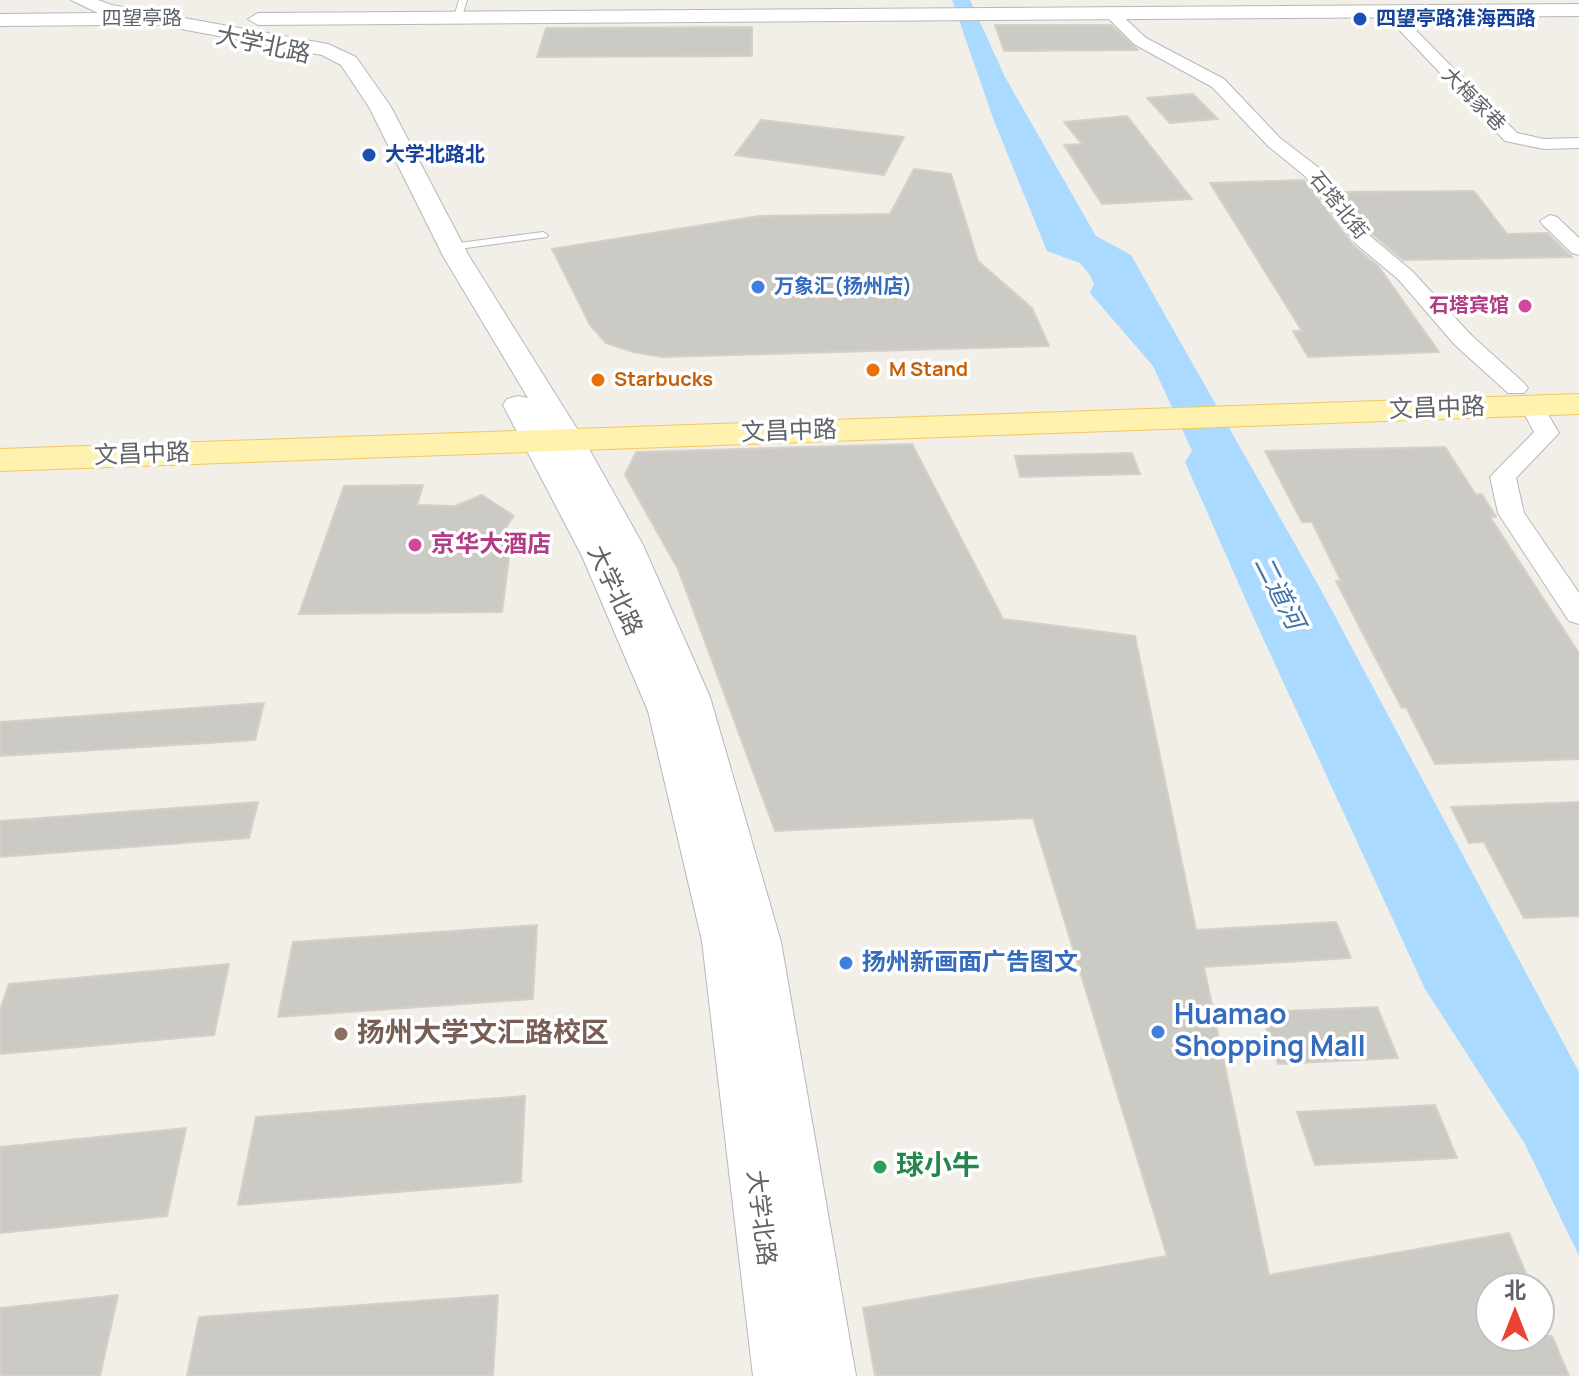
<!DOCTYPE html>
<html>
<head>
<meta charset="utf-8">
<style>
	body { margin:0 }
	#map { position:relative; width:1579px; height:1376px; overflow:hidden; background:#f1efe8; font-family:Manrope,"Noto Sans SC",sans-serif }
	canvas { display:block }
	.north { position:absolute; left:1475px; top:1272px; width:80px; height:80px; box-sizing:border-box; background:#fff; border:2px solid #bfc1c3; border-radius:50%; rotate:0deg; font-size:22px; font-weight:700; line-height:32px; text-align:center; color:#5f6368 }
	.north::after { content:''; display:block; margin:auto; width:28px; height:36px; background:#ea4335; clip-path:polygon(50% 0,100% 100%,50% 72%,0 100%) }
</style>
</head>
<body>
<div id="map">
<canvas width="1579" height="1376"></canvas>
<div class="north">北</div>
</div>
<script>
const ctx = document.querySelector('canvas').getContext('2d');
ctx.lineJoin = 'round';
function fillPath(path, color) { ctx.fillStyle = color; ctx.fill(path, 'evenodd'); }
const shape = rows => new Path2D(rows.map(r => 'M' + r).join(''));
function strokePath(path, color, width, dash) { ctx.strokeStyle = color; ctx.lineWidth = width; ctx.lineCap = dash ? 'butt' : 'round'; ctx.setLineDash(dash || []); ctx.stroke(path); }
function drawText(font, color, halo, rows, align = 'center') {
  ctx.font = font + ' Manrope,"Noto Sans SC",sans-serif'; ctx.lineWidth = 7; ctx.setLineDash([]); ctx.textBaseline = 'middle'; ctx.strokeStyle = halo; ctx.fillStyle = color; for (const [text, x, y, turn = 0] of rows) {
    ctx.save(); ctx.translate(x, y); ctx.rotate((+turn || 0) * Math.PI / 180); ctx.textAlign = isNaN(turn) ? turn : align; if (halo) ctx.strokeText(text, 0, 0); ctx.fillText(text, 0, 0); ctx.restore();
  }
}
const water = shape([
	[952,0,970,0,1005,77,1096,236,1131,255,1321,590,1579,1072,1579,1256,1525,1144,1425,989,1256,623,1185,462,1192,451,1153,366,1090,293,1094,284,1090,275,1080,263,1047,251,994,121]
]);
const building = shape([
	[995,25,1111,25,1138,50,1004,51,995,25],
	[752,27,752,56,537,57,546,28,752,27],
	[1193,94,1218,119,1170,123,1147,98,1193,94],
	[1127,116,1192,199,1102,204,1064,145,1082,144,1064,122,1127,116],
	[761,120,904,137,884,175,735,155,761,120],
	[914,169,951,174,978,261,1032,308,1049,346,662,357,633,352,606,343,590,325,552,249,759,216,890,214,914,169],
	[1304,180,1354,246,1379,267,1439,352,1308,357,1293,331,1302,331,1210,183,1304,180],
	[1474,191,1507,234,1547,233,1572,257,1403,260,1372,234,1341,192,1474,191],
	[912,444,1003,619,1135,636,1196,930,1336,922,1351,958,1204,967,1269,1275,1509,1233,1532,1288,1491,1288,1491,1336,1552,1336,1569,1376,875,1376,863,1308,1167,1256,1033,818,775,831,678,569,625,475,636,452,912,444],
	[1445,447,1476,495,1482,494,1496,517,1490,517,1579,653,1579,759,1435,764,1406,707,1402,708,1373,653,1336,581,1341,581,1312,522,1302,522,1265,451,1445,447],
	[1132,453,1140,474,1020,477,1015,456,1132,453],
	[423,485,417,505,455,506,482,495,514,516,503,532,509,558,502,612,299,614,344,486,423,485],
	[264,703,255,740,0,756,0,722,264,703],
	[258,802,249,838,0,857,0,821,258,802],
	[1579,802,1579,916,1524,918,1484,842,1469,843,1451,807,1579,802],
	[537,925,533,999,278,1017,293,942,537,925],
	[229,964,214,1035,0,1054,0,1010,9,984,229,964],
	[1377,1007,1398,1058,1278,1064,1261,1012,1377,1007],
	[525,1096,521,1182,238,1205,256,1117,525,1096],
	[1435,1105,1457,1158,1315,1165,1297,1112,1435,1105],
	[186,1128,167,1216,0,1233,0,1147,186,1128],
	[118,1295,100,1376,0,1376,0,1308,118,1295],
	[498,1295,493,1376,187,1376,199,1317,498,1295]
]);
const service = shape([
	[459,0,467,0,462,17,458,19,454,17,459,0],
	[543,232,548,235,547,237,451,250,446,247,451,244,543,232]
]);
const minor = shape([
	[1389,6,1394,8,1517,133,1544,139,1579,138,1579,148,1544,149,1505,141,1384,14,1381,11,1389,6],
	[1110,7,1115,9,1146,38,1224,79,1280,138,1319,168,1370,236,1412,271,1471,335,1524,383,1528,388,1524,393,1508,393,1455,345,1398,279,1356,244,1305,176,1268,146,1212,87,1134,44,1102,12,1110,7],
	[1550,215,1557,217,1579,238,1579,255,1572,253,1543,225,1540,221,1550,215],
	[1532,399,1540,401,1559,433,1516,478,1524,513,1579,593,1579,624,1569,621,1498,513,1490,477,1534,432,1520,406,1524,401,1532,399]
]);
const tertiary = shape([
	[71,0,98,0,112,5,328,44,356,57,391,107,469,256,584,440,643,545,710,697,781,942,856,1376,753,1376,702,941,648,711,582,556,503,405,507,399,518,396,528,398,443,256,369,107,341,65,322,55,121,18,119,23,112,25,0,26,0,14,98,13,71,0],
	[1579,4,1579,16,258,25,248,19,258,13,1579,4]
]);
const primary = shape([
	[1579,394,1579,414,0,471,0,449,1579,394]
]);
const markers = [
	[1360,19,8,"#1a4fb4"],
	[369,155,8,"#1a4fb4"],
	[758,287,8,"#3f7fe0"],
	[1525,306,8,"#d1479c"],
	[873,370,8,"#e8710a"],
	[598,380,8,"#e8710a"],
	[415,545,8,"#d1479c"],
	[846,963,8,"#3f7fe0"],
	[1158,1032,8,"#3f7fe0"],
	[341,1034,8,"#8d6e63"],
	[880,1167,8,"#2e9e5b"]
];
const farStreetnames = [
	["四望亭路",142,19],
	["大梅家巷",1473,100,45],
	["石塔北街",1338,206,51]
];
const farTransitnames = [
	["四望亭路淮海西路",1376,19],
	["大学北路北",385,155]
];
const farShopnames = [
	["万象汇(扬州店)",774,287]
];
const farHotelnames = [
	["石塔宾馆",1509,306]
];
const farFoodnames = [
	["M Stand",889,370],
	["Starbucks",614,380]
];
const streetNames = [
	["大学北路",263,46,12],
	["文昌中路",1437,409,-2],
	["文昌中路",789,432,-2],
	["文昌中路",142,455,-2],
	["大学北路",614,591,65],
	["大学北路",760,1218,83]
];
const hotelNames = [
	["京华大酒店",431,545]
];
const shopNames = [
	["扬州新画面广告图文",862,963]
];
const waterNames = [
	["二道河",1278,593,63]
];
const nearShopnames = [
	["Huamao",1174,1016],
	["Shopping Mall",1174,1048]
];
const nearEducationnames = [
	["扬州大学文汇路校区",357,1034]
];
const nearLeisurenames = [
	["球小牛",896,1167]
];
fillPath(water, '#aadaff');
fillPath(building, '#cccac5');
strokePath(building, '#d6d1c6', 2);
strokePath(service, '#b5b8bc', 2);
strokePath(minor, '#b5b8bc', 2);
strokePath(tertiary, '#b5b8bc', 2);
strokePath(primary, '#f2c960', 2);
fillPath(service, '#fff');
fillPath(minor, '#fff');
fillPath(tertiary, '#fff');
fillPath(primary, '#fff2af');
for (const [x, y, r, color] of markers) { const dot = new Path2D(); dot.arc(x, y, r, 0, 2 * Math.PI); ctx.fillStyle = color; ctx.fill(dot); strokePath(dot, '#fff', 3); }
drawText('20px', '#5f6368', '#fff', farStreetnames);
drawText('bold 20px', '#164399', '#fff', farTransitnames, 'left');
drawText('bold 20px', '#366cbe', '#fff', farShopnames, 'left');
drawText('bold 20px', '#b23c85', '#fff', farHotelnames, 'right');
drawText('bold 20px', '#c56008', '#fff', farFoodnames, 'left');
drawText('24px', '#5f6368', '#fff', streetNames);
drawText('bold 24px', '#b23c85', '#fff', hotelNames, 'left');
drawText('bold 24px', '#366cbe', '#fff', shopNames, 'left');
drawText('italic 26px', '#4174aa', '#fff', waterNames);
drawText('bold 28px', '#366cbe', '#fff', nearShopnames, 'left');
drawText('bold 28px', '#785e54', '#fff', nearEducationnames, 'left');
drawText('bold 28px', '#27864d', '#fff', nearLeisurenames, 'left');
</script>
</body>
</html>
